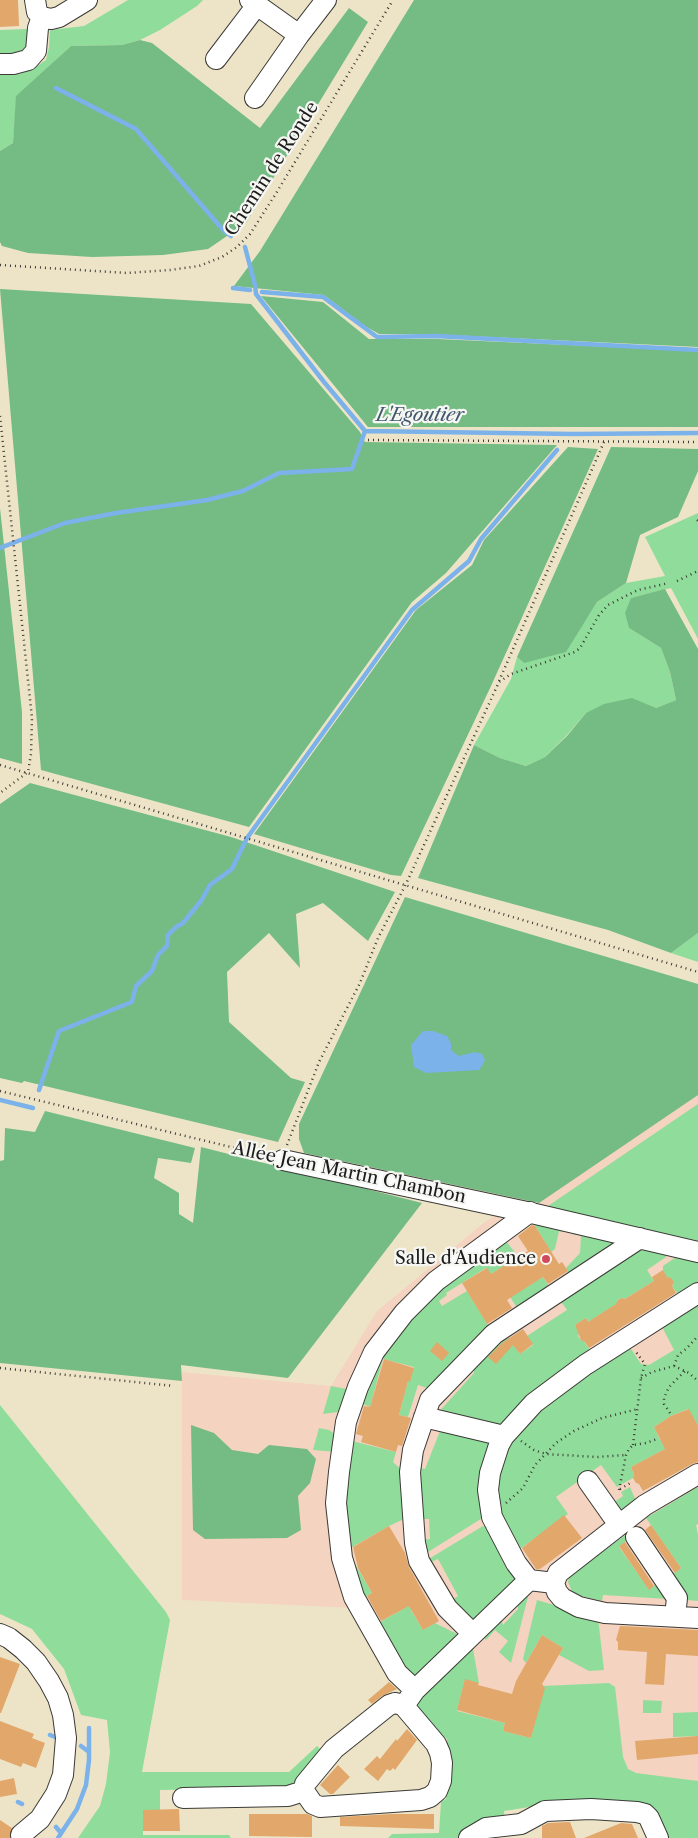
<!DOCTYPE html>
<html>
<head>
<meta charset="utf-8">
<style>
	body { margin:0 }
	canvas { display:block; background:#ede4c8 }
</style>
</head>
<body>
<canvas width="698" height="1838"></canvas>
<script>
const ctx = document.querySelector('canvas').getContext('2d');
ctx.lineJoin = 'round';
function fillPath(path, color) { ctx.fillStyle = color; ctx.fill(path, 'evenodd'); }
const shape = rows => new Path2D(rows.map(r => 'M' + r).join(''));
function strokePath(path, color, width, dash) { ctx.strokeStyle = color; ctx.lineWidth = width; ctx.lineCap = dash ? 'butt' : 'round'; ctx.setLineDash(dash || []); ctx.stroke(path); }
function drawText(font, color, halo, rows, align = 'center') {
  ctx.font = font + ' "Libre Caslon Text",serif'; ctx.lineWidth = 4.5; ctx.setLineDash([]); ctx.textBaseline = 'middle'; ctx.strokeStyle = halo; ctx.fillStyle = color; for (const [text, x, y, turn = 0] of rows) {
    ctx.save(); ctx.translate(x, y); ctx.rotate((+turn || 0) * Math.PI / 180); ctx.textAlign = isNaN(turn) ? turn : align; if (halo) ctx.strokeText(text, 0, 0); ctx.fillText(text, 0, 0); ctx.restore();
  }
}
const built = shape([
	[698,1086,698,1799,446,1800,447,1739,418,1715,354,1608,182,1600,182,1372,331,1386,377,1311,486,1221,538,1190]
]);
const green = shape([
	[128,0,203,0,197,6,160,30,140,40,122,45,71,46,17,96,13,143,0,151,0,73,20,74,34,68,46,60,49,47,50,30,84,26],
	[27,29,27,45,23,51,18,53,0,54,0,30],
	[698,513,698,639,671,588,631,598,629,628,661,648,670,672,676,700,656,708,586,713,567,735,545,757,526,766,500,758,474,745,511,679,517,657,524,663,584,622,597,602,626,583,665,576,645,537],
	[698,933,698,962,671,953],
	[698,1104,698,1242,569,1212,545,1208],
	[534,1224,564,1225,563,1232,559,1231,555,1249,551,1252],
	[573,1227,619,1243,570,1275,566,1268,580,1253,581,1236,572,1234],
	[504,1239,519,1257,491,1274,486,1268,446,1293,447,1295,439,1301,442,1306,467,1291,489,1327,433,1390,418,1385,408,1417,399,1415,408,1381,410,1381,414,1367,383,1359,370,1407,358,1402,378,1355,444,1282],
	[643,1245,667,1250,666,1257,647,1270,654,1281,625,1299,622,1298,618,1300,617,1304,588,1322,586,1318,575,1325,579,1333,578,1336,581,1340,584,1341,592,1353,499,1428,437,1414,474,1373,474,1365,506,1335,520,1354,533,1345,527,1336,567,1310,557,1296],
	[682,1253,698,1255,698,1287,686,1294,677,1293,672,1286,674,1282,667,1278,663,1270,663,1266],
	[543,1277,550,1288,518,1309,510,1297],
	[698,1300,698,1431,695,1422,688,1409,671,1416,654,1427,660,1440,671,1446,631,1467,634,1474,633,1478,617,1487,601,1465,556,1497,568,1514,520,1549,503,1522,497,1499,498,1476,506,1451,515,1435,530,1417,627,1343,641,1364,649,1365,674,1350,660,1323],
	[331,1386,352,1390,344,1407,338,1412,323,1414],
	[0,1405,166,1612,170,1620,142,1772,289,1772,317,1746,326,1754,302,1780,290,1786,275,1788,160,1790,160,1810,143,1810,143,1835,229,1835,231,1838,78,1838,100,1806,106,1784,110,1752,107,1720,81,1715,64,1669,32,1629,0,1614],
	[442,1426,489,1438,493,1446,484,1517,428,1552,422,1548,421,1540,430,1539,429,1519,420,1519,417,1467,425,1469],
	[319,1428,329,1430,333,1433,337,1440,337,1452,313,1450],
	[348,1440,396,1452,393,1462,406,1474,404,1519,389,1526,347,1550,372,1593,365,1597,380,1622,412,1604,411,1610,423,1630,435,1623,459,1635,417,1677,409,1675,377,1624,345,1551,342,1507],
	[630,1487,636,1501,622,1514,610,1505,623,1496,621,1492],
	[698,1487,698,1524,696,1525,698,1535,698,1601,687,1600,670,1576,681,1568,646,1518],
	[483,1526,490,1528,518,1582,476,1623,449,1602,458,1596,438,1559,429,1563,427,1560],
	[625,1535,628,1540,619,1547,649,1589,660,1582,668,1599,603,1595,602,1601,573,1594,568,1582,569,1577],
	[521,1593,528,1597,511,1663,499,1652,508,1641,495,1630,486,1640,479,1632,499,1614,503,1625,518,1609,516,1598],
	[537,1600,598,1618,604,1670,589,1671,559,1655,563,1648,542,1635,526,1663,523,1659],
	[467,1646,473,1649,479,1683,465,1680,457,1711,505,1723,503,1731,531,1738,544,1688,543,1686,609,1683,615,1687,623,1757,628,1769,636,1773,698,1781,698,1838,661,1838,652,1816,536,1806,504,1811,505,1820,461,1838,388,1838,392,1834,439,1833,441,1802,446,1799,447,1739,418,1715,415,1699],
	[643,1700,662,1701,661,1713,643,1713],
	[698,1712,698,1736,673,1737,673,1713]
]);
const forest = shape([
	[414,0,698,0,698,347,428,334,379,334,365,326,324,295,234,286,260,251],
	[349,8,368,22,246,223,208,249,163,255,92,257,28,253,2,246,0,242,0,151,13,143,16,96,71,46,122,45,140,40,152,43,260,128],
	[0,289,251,304,360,432,365,442,557,445,446,573,412,602,249,827,41,770],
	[261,296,323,302,369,339,438,339,698,351,698,427,368,427],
	[568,447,598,449,491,686,401,876,391,875,254,834,416,610,472,565,484,540],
	[611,447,698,449,698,471,678,517,640,535,626,583,597,602,566,652,524,663,517,657],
	[0,508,22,712,22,764,0,758],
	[665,589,698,649,698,933,671,953,608,930,418,878,474,745,500,758,526,766,545,757,567,736,586,713,604,704,632,698,656,708,676,700,670,672,661,648,629,628,625,613,631,598],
	[30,783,231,837,395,892,368,941,323,903,296,914,300,968,269,933,227,972,229,1022,291,1078,305,1082,278,1142,24,1081,22,1083,0,1078,0,804],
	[405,897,698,984,698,1095,539,1203,304,1153,299,1139,299,1124],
	[45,1111,195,1148,191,1163,158,1158,154,1178,179,1193,179,1214,193,1223,201,1147,422,1203,288,1378,181,1365,182,1381,0,1363,0,1161,4,1160,5,1128,35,1132],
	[191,1425,214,1433,232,1450,258,1454,269,1445,307,1449,316,1459,310,1483,298,1496,301,1530,287,1538,205,1539,193,1530]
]);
const water = shape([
	[423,1031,433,1031,447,1036,451,1043,451,1050,459,1056,475,1052,482,1054,485,1060,482,1066,479,1070,426,1073,414,1067,411,1045]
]);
const stream = shape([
	[56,88,136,129,224,231,231,236],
	[245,247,255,285,256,294,324,382,365,431,573,434,698,433],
	[233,288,250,290],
	[262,292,323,297,377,337,436,336,698,350],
	[0,548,65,523,116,513,207,500,243,491,279,473,352,469,365,431],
	[39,1090,59,1031,132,1002,136,986,152,971,158,955,167,946,168,935,176,927,183,923,201,901,210,885,232,869,247,838,412,610,469,561,481,539,557,450],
	[0,1100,33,1108],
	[50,1735,55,1737],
	[81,1746,89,1752],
	[18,1802,22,1804],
	[56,1827,61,1833],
	[58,1838,77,1809,86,1785,89,1760,89,1728]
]);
const building = shape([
	[0,0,18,0,19,26,0,27],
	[532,1225,535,1226,559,1264,562,1262,568,1271,548,1284,543,1277,507,1300,512,1308,487,1324,462,1283,487,1268,491,1274,528,1251,518,1236],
	[663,1270,667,1277,671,1278,674,1282,672,1286,676,1293,589,1348,585,1342,581,1340,575,1325,586,1318,588,1322,616,1304,618,1300,622,1298,625,1299,654,1281,652,1277],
	[523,1329,533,1344,520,1354,513,1345,496,1364,488,1357,502,1343],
	[437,1342,449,1353,442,1361,430,1351],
	[384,1359,414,1368,410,1382,408,1381,399,1415,411,1418,402,1446,398,1445,396,1452,361,1442,363,1436,356,1434,364,1406,370,1407],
	[689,1409,698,1426,698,1462,692,1464,643,1491,639,1484,636,1483,633,1478,634,1474,631,1467,665,1449,654,1427,671,1416],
	[564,1515,582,1538,540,1569,536,1569,522,1548],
	[651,1525,681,1568,675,1573,645,1530],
	[389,1526,405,1553,409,1567,439,1621,423,1630,409,1606,381,1621,367,1596,372,1593,358,1568,353,1547],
	[625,1542,654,1586,649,1590,619,1546],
	[620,1626,698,1630,698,1656,666,1654,664,1685,645,1684,647,1652,618,1650,618,1642,616,1640],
	[542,1635,563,1648,542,1684,545,1688,531,1738,503,1731,505,1723,457,1710,465,1679,479,1683,478,1685,512,1694,516,1681],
	[0,1657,20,1664,1,1713,0,1713],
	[389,1682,397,1689,382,1696,372,1704,368,1700],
	[0,1721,34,1734,32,1738,45,1743,36,1768,23,1763,21,1767,0,1759],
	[407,1729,417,1740,395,1770,393,1768,390,1771,387,1769,378,1781,364,1769,377,1756,380,1759,396,1739,397,1741],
	[698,1736,698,1754,637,1760,635,1741],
	[338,1765,350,1777,333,1794,330,1794,320,1785],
	[14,1778,17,1794,0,1797,0,1781],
	[179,1809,180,1831,143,1831,143,1810],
	[249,1814,307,1814,312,1816,312,1837,249,1836],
	[392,1814,434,1814,434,1829,340,1826,340,1817],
	[0,1820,12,1828,10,1838,0,1838],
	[570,1822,576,1838,542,1838,542,1826,548,1823],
	[621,1823,632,1824,638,1838,584,1838]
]);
const path = shape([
	[0,265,127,273,170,270,199,266,222,257,237,247,250,234,275,195,393,0],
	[0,416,32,718,31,754,28,772,0,793],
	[368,440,698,442],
	[697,520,698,521],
	[677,581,698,571],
	[499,681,604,442],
	[0,765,698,972],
	[0,1091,268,1156],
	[287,1145,319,1062,360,983,378,938,406,884,499,682,511,674,575,652,580,648,599,615,608,605,638,590,669,583],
	[674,1366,678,1355,686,1349,698,1336],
	[0,1368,174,1386],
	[641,1378,652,1372,674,1366,689,1373,698,1381],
	[670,1413,664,1404,664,1398,669,1387,685,1371],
	[521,1441,534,1450,546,1454,597,1457,626,1455],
	[633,1445,641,1378,645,1364,636,1352],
	[620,1489,632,1482],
	[619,1490,626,1455,629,1449,633,1445,646,1443,657,1439],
	[506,1503,523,1488,535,1465,556,1443,574,1431,602,1418,638,1409]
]);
const minor = shape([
	[35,0,37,12,42,17,51,19,59,17,87,0],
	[250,0,299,35],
	[216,59,257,5],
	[0,64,13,64,28,60,36,51,38,28,42,17],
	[255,98,299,35,326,0],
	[283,1160,527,1212,698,1252],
	[424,1417,504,1436],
	[698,1474,645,1505,558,1573,554,1583,557,1592,562,1598,579,1607,605,1613,698,1618],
	[588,1481,619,1525],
	[636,1537,677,1598,675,1616],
	[554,1583,529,1580,516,1563,492,1517,488,1490,490,1473,499,1445,504,1436,534,1403,585,1365,698,1293],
	[472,1633,447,1608,419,1561,415,1543,410,1472,413,1450,430,1400,494,1334,640,1238],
	[0,1634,9,1638,23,1649,36,1662,49,1681,58,1698,63,1715,66,1738,63,1775,56,1794,40,1819,21,1835],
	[415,1690,397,1673,354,1597,342,1558,336,1503,339,1472,346,1422,358,1387,374,1352,404,1313,436,1281,530,1212],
	[408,1700,415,1690,529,1580],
	[395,1703,403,1705,436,1744,440,1753,442,1763,441,1781,437,1791,430,1797,421,1800,320,1807,313,1804,304,1791,305,1784,334,1749,389,1705,395,1703],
	[183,1798,288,1796,304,1791],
	[469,1838,486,1828,521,1824,545,1811,591,1809,637,1812,645,1814,649,1818,658,1838]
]);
const markers = [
	[546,1259,5,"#d1495b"]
];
const streetNames = [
	["Chemin de Ronde",272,169,-57],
	["Allée Jean Martin Chambon",349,1173,12]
];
const poiNames = [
	["Salle d'Audience",536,1259]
];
const waterNames = [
	["L'Egoutier",420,416]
];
fillPath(built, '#f4d3c0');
fillPath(green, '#90dd9b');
fillPath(forest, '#74bc83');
fillPath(water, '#7bb2ea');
strokePath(stream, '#7bb2ea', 4.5);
fillPath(building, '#e2a76a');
strokePath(minor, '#3b3a36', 22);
strokePath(path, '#3b3a36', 2.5, [1, 4]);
strokePath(minor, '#fff', 20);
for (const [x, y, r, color] of markers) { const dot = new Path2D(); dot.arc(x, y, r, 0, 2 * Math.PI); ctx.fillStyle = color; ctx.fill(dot); strokePath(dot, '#f6f6f2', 2); }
drawText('18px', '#1c1c1c', '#f6f6f2', streetNames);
drawText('18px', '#1c1c1c', '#f6f6f2', poiNames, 'right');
drawText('italic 19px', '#42586e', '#f6f6f2', waterNames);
</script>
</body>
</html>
